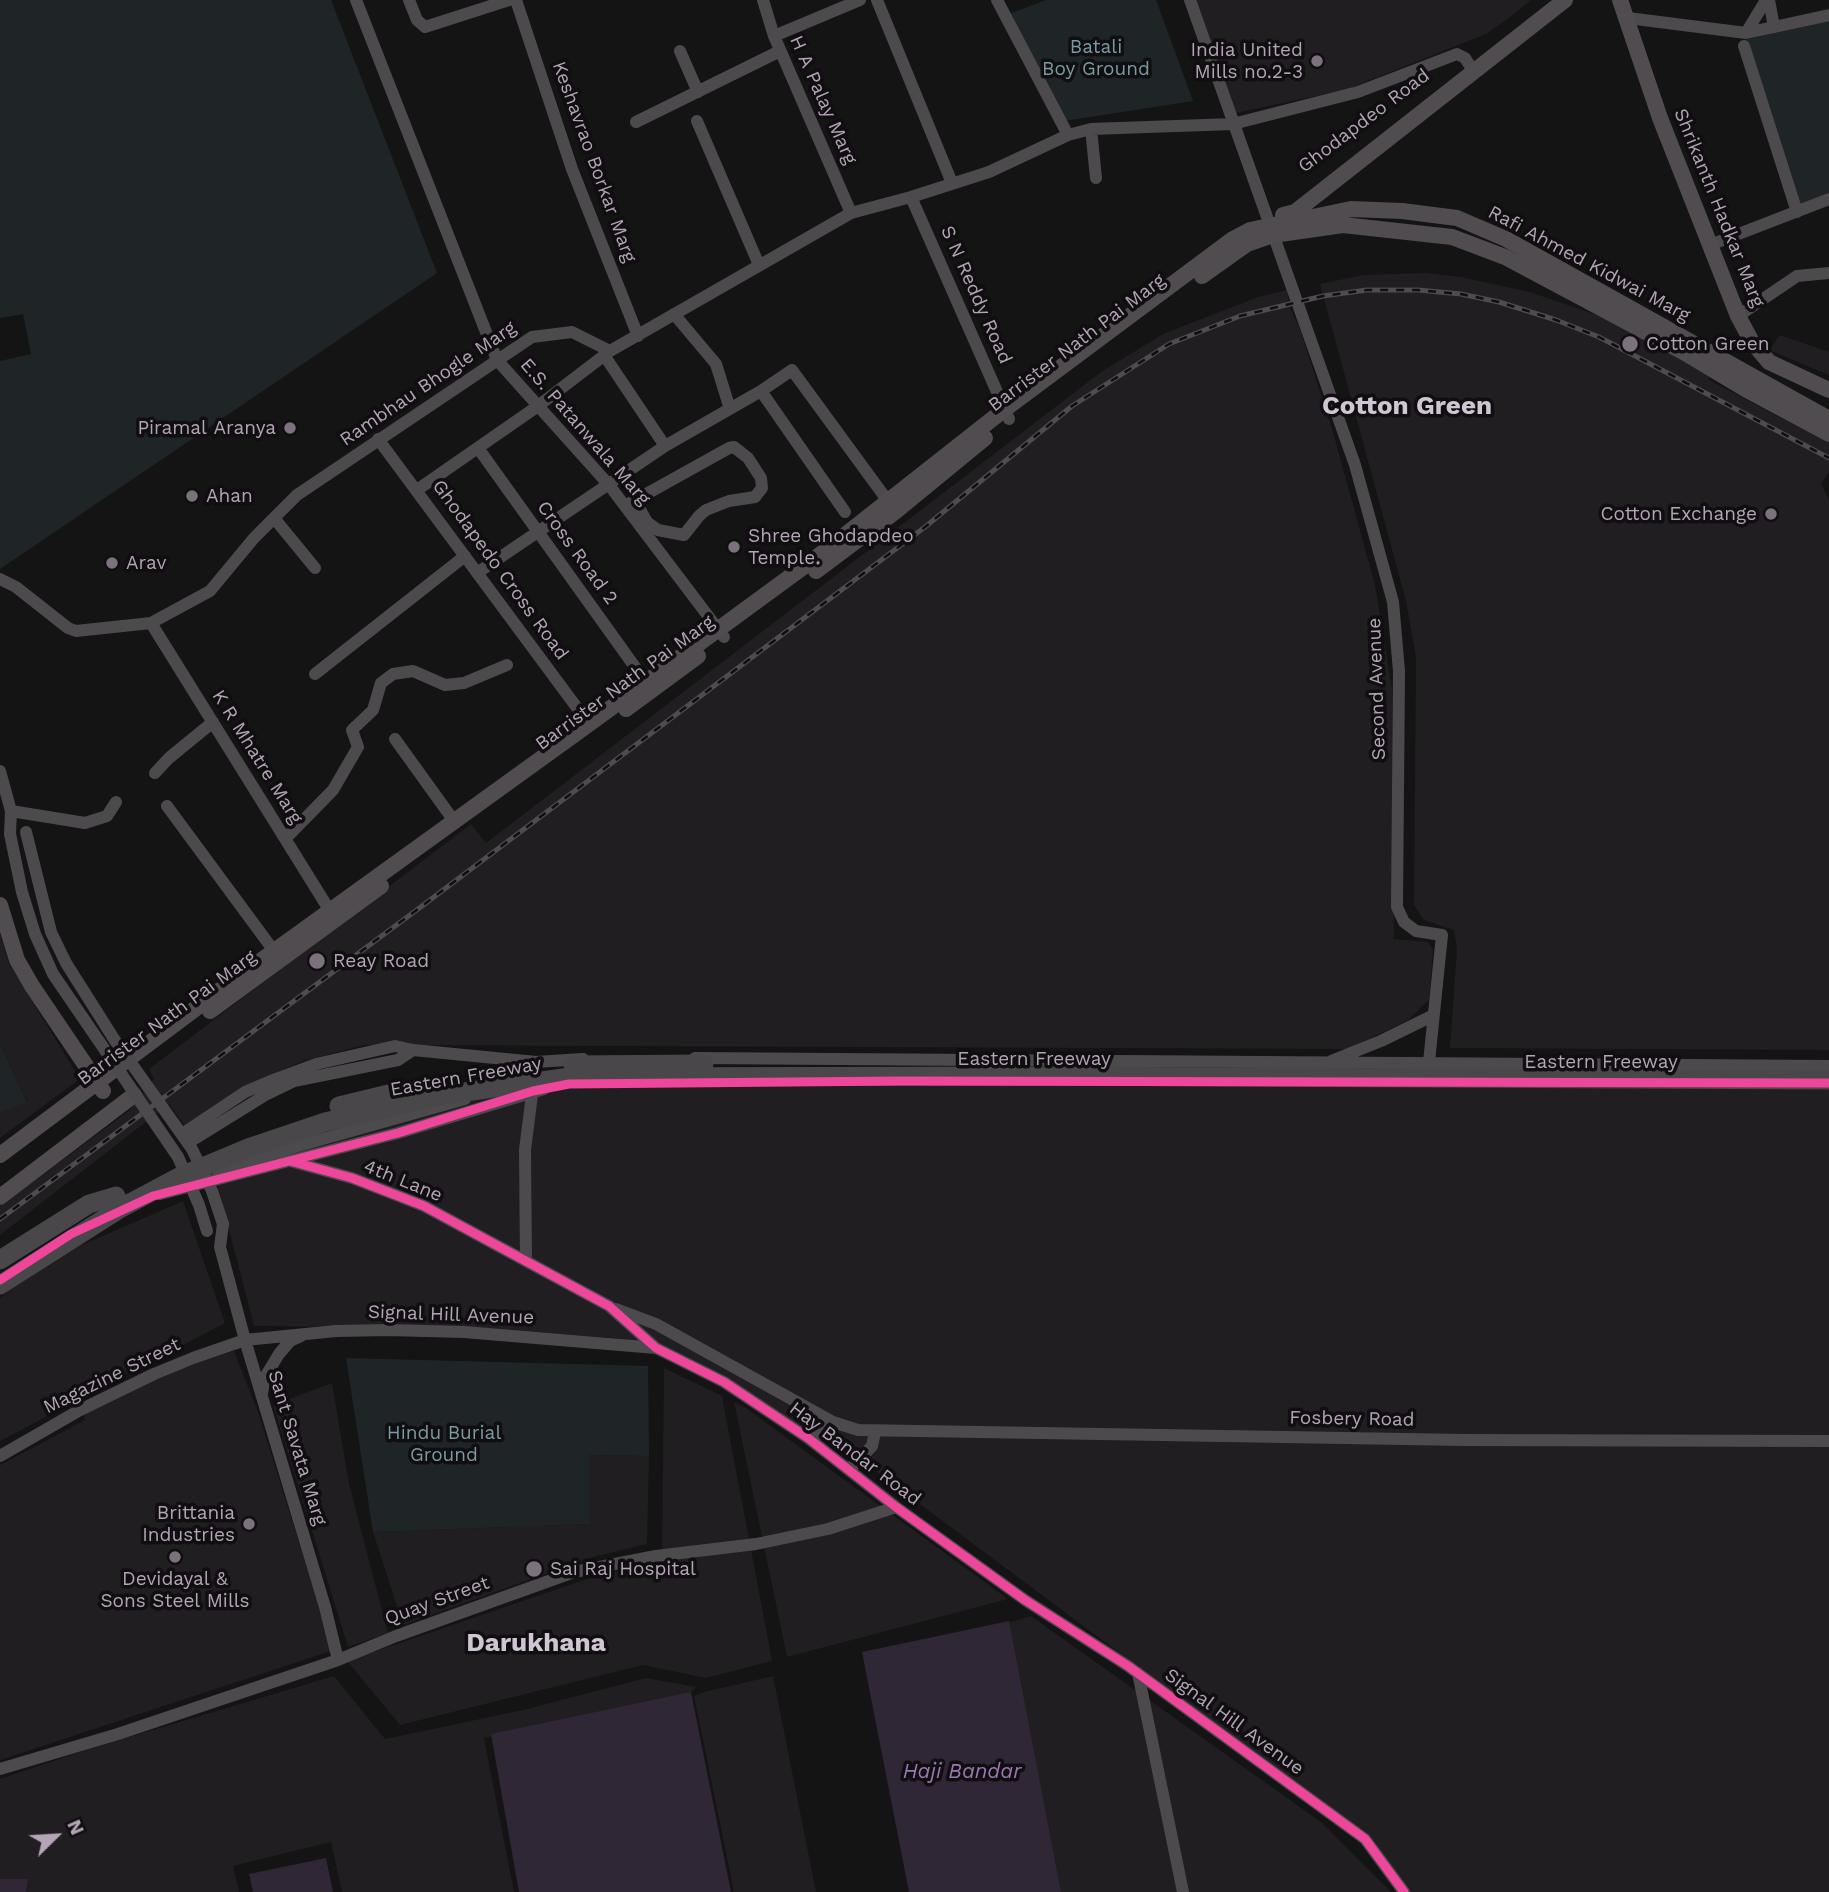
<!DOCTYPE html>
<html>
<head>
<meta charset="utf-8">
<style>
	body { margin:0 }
	#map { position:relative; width:1829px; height:1892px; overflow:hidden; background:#141414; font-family:"Work Sans",sans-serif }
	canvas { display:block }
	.north { position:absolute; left:21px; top:1801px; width:70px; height:70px; -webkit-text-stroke:5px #100e10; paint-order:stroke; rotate:66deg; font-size:19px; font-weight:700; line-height:28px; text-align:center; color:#b3a4b6 }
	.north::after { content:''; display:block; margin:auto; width:24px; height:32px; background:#b3a4b6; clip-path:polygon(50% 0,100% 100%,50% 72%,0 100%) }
</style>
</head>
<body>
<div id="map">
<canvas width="1829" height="1892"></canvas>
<div class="north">N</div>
</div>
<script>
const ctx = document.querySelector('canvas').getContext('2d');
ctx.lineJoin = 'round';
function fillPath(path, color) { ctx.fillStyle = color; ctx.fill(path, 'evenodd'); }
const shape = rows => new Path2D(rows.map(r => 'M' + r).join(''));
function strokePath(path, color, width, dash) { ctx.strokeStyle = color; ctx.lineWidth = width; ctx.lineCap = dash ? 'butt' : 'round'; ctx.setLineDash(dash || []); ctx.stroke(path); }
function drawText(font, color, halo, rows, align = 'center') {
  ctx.font = font + ' "Work Sans",sans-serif'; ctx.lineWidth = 7; ctx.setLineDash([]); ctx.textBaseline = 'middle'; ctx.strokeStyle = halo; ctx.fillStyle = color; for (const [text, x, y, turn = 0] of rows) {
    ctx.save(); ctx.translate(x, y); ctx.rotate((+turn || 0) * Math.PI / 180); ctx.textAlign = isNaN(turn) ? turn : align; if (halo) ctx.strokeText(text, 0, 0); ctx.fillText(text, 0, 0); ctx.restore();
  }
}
const built = shape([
	[1195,0,1531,0,1509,18,1486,34,1348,89,1236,113],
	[1425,273,1461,277,1530,292,1600,316,1711,372,1709,380,1829,443,1829,472,1821,484,1829,500,1829,1050,1450,1048,1457,949,1454,930,1424,920,1414,905,1416,658,1406,601,1320,284,1363,275],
	[1287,290,1290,307,1301,332,1333,432,1375,585,1392,689,1394,939,1428,942,1433,950,1429,1000,1408,1020,1349,1049,364,1045,303,1061,237,1090,184,1125,169,1104,0,1235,0,1206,130,1110,154,1078,149,1069,471,824,486,843,1101,372,1163,334,1258,297],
	[1780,335,1829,352,1829,375,1769,350],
	[0,934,9,964,80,1079,0,1138,0,1113,27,1101,0,1044],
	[573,1081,1829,1086,1829,1892,1409,1892,1370,1835,1302,1789,862,1461,664,1346,614,1338,476,1328,254,1326,218,1187,209,1170,455,1097],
	[183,1201,225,1323,0,1441,0,1298,52,1258],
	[234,1351,258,1412,320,1609,331,1651,0,1760,0,1465,85,1420,82,1410,155,1377],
	[664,1368,722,1396,772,1661,706,1678,643,1665,400,1725,347,1661,587,1579,662,1560],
	[332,1383,349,1484,388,1633,348,1647,273,1405],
	[734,1402,746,1408,1008,1599,787,1657],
	[589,1455,649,1456,647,1544,593,1557,403,1625,373,1532,589,1524],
	[1031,1616,1321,1822,1391,1892,1061,1892,1008,1623],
	[334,1676,385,1739,523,1710,646,1678,696,1687,690,1694,484,1738,514,1892,342,1892,331,1842,233,1866,239,1892,26,1892,28,1879,0,1879,0,1779,86,1750],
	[773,1676,816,1892,734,1892,694,1696,704,1692]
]);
const green = shape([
	[0,0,331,0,437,273,0,569,0,361,31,354,23,314,0,318],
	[1046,0,1156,0,1193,101,1064,121,1006,15],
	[1829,19,1829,198,1798,210,1744,40],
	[0,1044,27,1102,0,1113],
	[346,1358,648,1366,649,1456,589,1455,589,1524,373,1532]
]);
const water = shape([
	[1009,1621,1061,1892,909,1892,862,1652],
	[691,1692,731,1892,519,1892,491,1734],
	[326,1858,333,1892,253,1892,249,1874],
	[0,1879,28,1879,26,1892,0,1892]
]);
const minor = shape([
	[356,0,497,360,609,485,724,637],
	[409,0,417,20,425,27,509,0],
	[516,0,572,169,638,336],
	[763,0,774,36,851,213],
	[877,0,952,183],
	[997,0,1068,135],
	[1190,0,1355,465,1393,602,1399,671,1397,907,1404,922,1416,931,1442,935,1429,1062],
	[1769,0,1774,27],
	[1628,18,1746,33,1829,15],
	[1746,33,1766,0],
	[774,36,860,0],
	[1744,46,1797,212],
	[680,51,698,92],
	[697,121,759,265],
	[636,122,780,51],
	[1091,129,1096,178],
	[911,197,1009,419],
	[1710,245,1829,199],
	[674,314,716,364,730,409],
	[1738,316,1797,276,1829,273],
	[604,355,665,446],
	[761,391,845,512],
	[378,439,589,724],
	[478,448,645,681],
	[417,490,538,406,610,351,851,213,911,197,989,172,1068,135,1091,129,1233,124,1358,92,1457,54,1465,58,1474,72],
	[625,506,632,502,729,448,734,447,748,458,761,478,762,488,755,497,729,501,706,510,699,516,684,535,658,530,647,522,635,501],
	[274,518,315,568],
	[477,573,665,446,761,391,792,370,893,508],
	[0,579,16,587,68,628,76,631,151,623,210,591,254,538,297,495,532,337,572,332,610,351],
	[151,623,330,911],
	[315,674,465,556],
	[395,739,454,821],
	[0,771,11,811,10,834],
	[155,773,169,758,213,722],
	[167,806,274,951],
	[11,811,85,823,107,816,116,802],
	[286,838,333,790,358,747,352,730,373,710,381,683,393,674,413,671,445,685,464,683,507,665],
	[695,1058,1829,1066],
	[1331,1061,1381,1041,1432,1016],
	[500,1084,536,1062],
	[182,1134,245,1092,273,1080,316,1064,395,1046,413,1050,536,1062,583,1059],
	[188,1143,267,1094,294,1081,398,1060,413,1050],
	[277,1153,290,1161,352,1178,424,1206,609,1306,656,1348,724,1382,808,1438,896,1507,1025,1600,1128,1666,1365,1839,1404,1892],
	[216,1169,465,1099],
	[160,1194,398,1133,544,1089],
	[223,1224,220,1247,245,1340,325,1607,338,1660],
	[526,1261,525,1150,533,1087],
	[616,1309,656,1324,833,1422,858,1430,1465,1440,1829,1441],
	[262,1393,265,1377,279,1354,290,1341,301,1336],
	[812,1441,827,1419],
	[0,1456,80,1410,154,1374,193,1358,245,1340,336,1331,388,1330,464,1332,656,1348],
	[849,1470,872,1446,875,1432],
	[1138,1673,1183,1892],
	[0,1769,118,1734,338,1660,396,1636,574,1572,656,1556,756,1544,828,1529,896,1507]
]);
const major = shape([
	[1620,0,1660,118,1738,316,1752,342,1769,362,1829,390],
	[1283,215,1295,212,1565,0],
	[1202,276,1247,244,1273,235,1343,225,1452,237,1505,257,1685,353,1745,389,1829,434],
	[816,571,896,511,985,438],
	[626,709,698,656],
	[0,905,17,960,32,986,103,1091],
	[210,1011,381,886],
	[0,1155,219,991,589,724,817,557,1005,409,1233,239,1250,230,1351,209,1402,211,1457,218,1506,239,1829,419],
	[0,1197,134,1095]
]);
const highway = shape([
	[0,1260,89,1204,116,1196]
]);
const rail = shape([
	[0,1219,414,912,925,527,1072,406,1169,344,1240,316,1323,296,1367,290,1418,290,1461,294,1499,302,1556,320,1599,337,1829,458]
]);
const minorBridge = shape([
	[26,832,51,932,66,963,114,1039,192,1149,212,1191,223,1224],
	[10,834,22,892,35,934,53,974,178,1157,199,1205,207,1231]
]);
const highwayBridge = shape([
	[573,1065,704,1064],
	[339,1106,401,1091],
	[0,1285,121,1208,181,1176,248,1148,325,1122,444,1095,570,1077,1039,1076,1829,1080]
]);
const cycleway = shape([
	[290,1161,352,1178,424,1206,609,1306,656,1348,724,1382,808,1438,896,1507,1025,1600,1128,1666,1365,1839,1404,1892],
	[0,1280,71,1234,153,1196,398,1133,533,1091,569,1084,901,1081,1829,1083]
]);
const markers = [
	[1317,61,7,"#7b727d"],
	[1630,344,9,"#7b727d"],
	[290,428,7,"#7b727d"],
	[192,496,7,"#7b727d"],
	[1771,514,7,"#7b727d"],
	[734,547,7,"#7b727d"],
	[112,563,7,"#7b727d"],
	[317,961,9,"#7b727d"],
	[249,1524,7,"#7b727d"],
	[175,1557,7,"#7b727d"],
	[534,1569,9,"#7b727d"]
];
const parkNames = [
	["Batali",1096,47],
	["Boy Ground",1096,69],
	["Hindu Burial",444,1433],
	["Ground",444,1455]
];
const poiNames = [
	["India United",1303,50,"right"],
	["Mills no.2-3",1303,72,"right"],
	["Cotton Green",1646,344],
	["Piramal Aranya",276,428,"right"],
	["Ahan",206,496],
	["Cotton Exchange",1757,514,"right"],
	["Shree Ghodapdeo",748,536],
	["Temple.",748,558],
	["Arav",126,563],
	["Reay Road",333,961],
	["Brittania",235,1513,"right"],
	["Industries",235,1535,"right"],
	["Sai Raj Hospital",550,1569],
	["Devidayal &",175,1579,"center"],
	["Sons Steel Mills",175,1601,"center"]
];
const streetNames = [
	["H A Palay Marg",823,100,66],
	["Ghodapdeo Road",1364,121,-37],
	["Keshavrao Borkar Marg",594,162,70],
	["Shrikanth Hadkar Marg",1719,208,68],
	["Rafi Ahmed Kidwai Marg",1589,264,28],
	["S N Reddy Road",976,295,66],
	["Barrister Nath Pai Marg",1077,343,-37],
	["Rambhau Bhogle Marg",428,384,-34],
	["E.S. Patanwala Marg",585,432,49],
	["Cross Road 2",577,553,54],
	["Ghodapedo Cross Road",500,570,54],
	["Barrister Nath Pai Marg",625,683,-36],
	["Second Avenue",1377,689,-92],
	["K R Mhatre Marg",257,757,58],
	["Barrister Nath Pai Marg",167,1018,-36],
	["Eastern Freeway",1034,1059],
	["Eastern Freeway",1601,1062],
	["Eastern Freeway",466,1077,-10],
	["4th Lane",403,1181,22],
	["Signal Hill Avenue",451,1315,2],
	["Magazine Street",112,1376,-26],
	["Fosbery Road",1352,1419,1],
	["Sant Savata Marg",297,1448,73],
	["Hay Bandar Road",855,1454,37],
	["Quay Street",437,1601,-20],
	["Signal Hill Avenue",1234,1722,36]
];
const waterNames = [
	["Haji Bandar",962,1772]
];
const districtNames = [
	["Cotton Green",1407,406],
	["Darukhana",536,1643]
];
fillPath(built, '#201e20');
fillPath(green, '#1f2527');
fillPath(water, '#2f2736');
strokePath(minor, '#4d4a4e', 12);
strokePath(major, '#504c50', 16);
strokePath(highway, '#4a474a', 19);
strokePath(rail, '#4f4b50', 5);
strokePath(rail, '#100e10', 2.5, [8]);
strokePath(minorBridge, '#4d4a4e', 12);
strokePath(highwayBridge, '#4a474a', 19);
strokePath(cycleway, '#ed469a', 9);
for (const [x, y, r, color] of markers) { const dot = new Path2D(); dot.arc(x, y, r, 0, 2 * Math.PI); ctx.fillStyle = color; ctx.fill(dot); strokePath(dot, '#100e10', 2.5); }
drawText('19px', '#799ba3', '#100e10', parkNames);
drawText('19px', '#b3a4b6', '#100e10', poiNames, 'left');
drawText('19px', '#b3a4b6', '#100e10', streetNames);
drawText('italic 21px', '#9b78b4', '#100e10', waterNames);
drawText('bold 26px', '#d0c5d2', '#100e10', districtNames);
</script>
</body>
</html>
